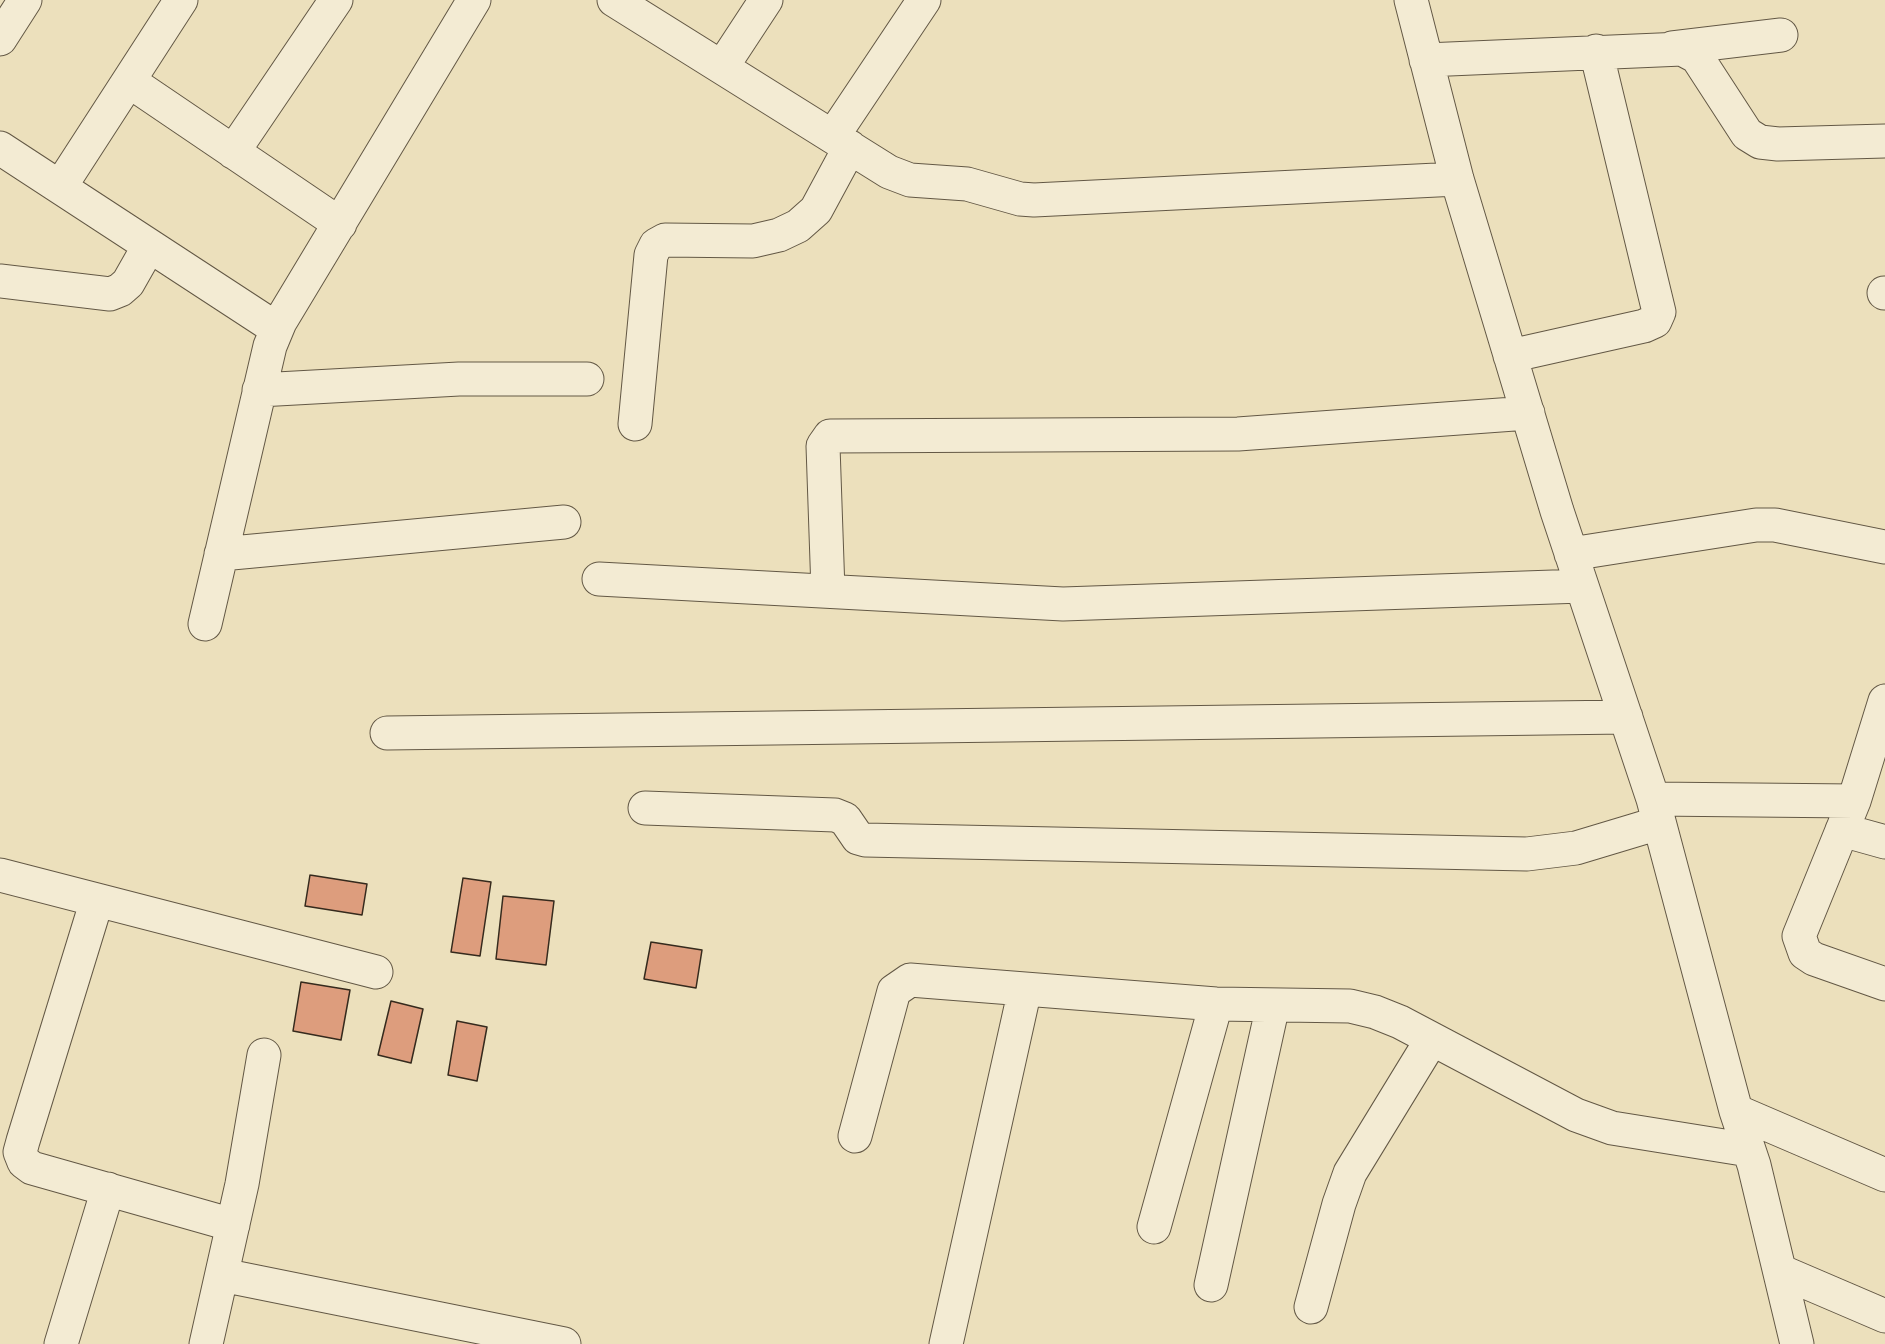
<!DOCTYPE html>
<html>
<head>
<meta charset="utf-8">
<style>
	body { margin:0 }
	canvas { display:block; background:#ece0bc }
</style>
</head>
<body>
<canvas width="1885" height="1344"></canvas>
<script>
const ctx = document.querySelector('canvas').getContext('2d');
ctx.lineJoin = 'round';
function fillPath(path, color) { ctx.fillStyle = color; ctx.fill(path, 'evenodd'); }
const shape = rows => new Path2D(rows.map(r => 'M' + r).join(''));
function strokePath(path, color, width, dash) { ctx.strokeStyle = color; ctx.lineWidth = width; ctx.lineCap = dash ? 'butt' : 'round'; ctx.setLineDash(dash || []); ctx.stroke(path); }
const building = shape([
	[310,875,367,884,362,915,305,906,310,875],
	[463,878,491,882,480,956,451,952,463,878],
	[503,896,554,901,546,965,496,959,503,896],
	[651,942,702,950,696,988,644,979,651,942],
	[301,982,350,990,341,1040,293,1031,301,982],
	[391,1001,423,1009,411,1063,378,1055,391,1001],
	[457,1021,487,1027,477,1081,448,1075,457,1021]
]);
const minor = shape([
	[614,0,889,172,910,180,967,184,1020,199,1034,200,1457,179],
	[1411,0,1457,179,1557,511,1653,799,1736,1111,1754,1165,1797,1344],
	[0,39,25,0],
	[1672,48,1781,35],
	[1426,60,1682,49,1697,57,1747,134,1760,142,1778,144,1885,141],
	[722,67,766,0],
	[129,81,340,224],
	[833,136,924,0],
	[0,148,277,329],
	[233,152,336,0],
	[60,187,181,0],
	[0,281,110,294,120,290,128,283,149,246],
	[1884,293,1885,293],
	[1510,356,1644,326,1655,321,1659,312,1596,51],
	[259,390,459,379,587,379],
	[635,424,651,255,656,245,665,240,753,241,779,235,798,226,816,210,850,147],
	[221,554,564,522],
	[1571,554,1756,525,1775,525,1885,547],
	[599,579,1063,604,1582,586],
	[828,591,823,446,830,436,1238,434,1528,413],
	[205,624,270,346,280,322,474,0],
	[1885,701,1854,801,1799,936,1805,953,1814,959,1885,984],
	[387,733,1626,717],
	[1653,799,1854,801],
	[645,808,835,815,845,819,858,838,865,840,1527,854,1576,848,1659,823],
	[1842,830,1885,842],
	[0,875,376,972],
	[97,900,23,1141,20,1152,24,1162,32,1168,233,1225],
	[1736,1111,1885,1175],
	[855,1136,894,991,910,980,1216,1004,1350,1006,1375,1012,1400,1022,1576,1115,1612,1128,1749,1150],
	[1154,1227,1216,1004],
	[1780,1271,1885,1316],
	[222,1275,564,1344],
	[1211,1285,1273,1005],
	[1311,1307,1339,1204,1350,1173,1432,1039],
	[61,1344,108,1189],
	[206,1344,242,1184,264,1055],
	[946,1344,1025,989]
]);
fillPath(building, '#dd9d7d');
strokePath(building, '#352a1d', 1.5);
strokePath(minor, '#635845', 35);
strokePath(minor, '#f3ebd3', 33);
</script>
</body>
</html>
